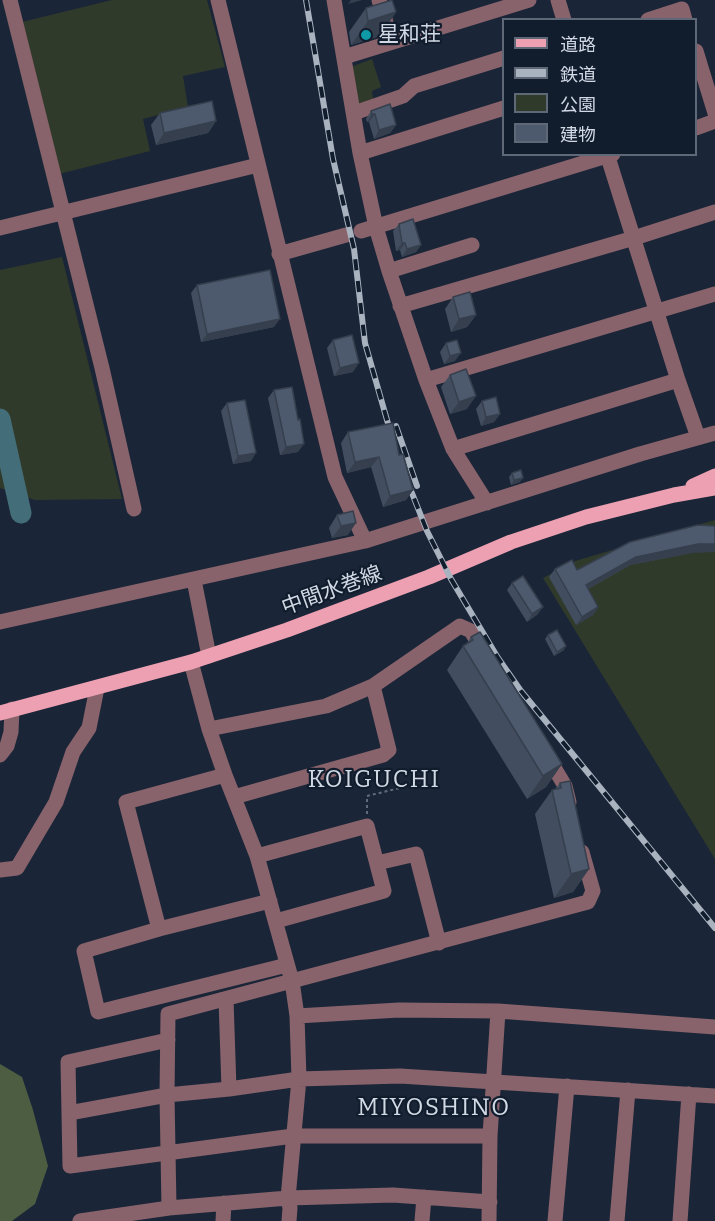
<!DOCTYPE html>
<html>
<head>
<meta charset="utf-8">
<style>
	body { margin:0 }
	#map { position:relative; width:715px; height:1221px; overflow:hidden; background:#1a2638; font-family:Bitter,"Noto Sans JP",serif }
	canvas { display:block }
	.legend { position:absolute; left:502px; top:18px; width:195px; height:138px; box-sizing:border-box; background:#111d2d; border:2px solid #5e6877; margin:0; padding:8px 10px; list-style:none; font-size:18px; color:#d1d9e5 }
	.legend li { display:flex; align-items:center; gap:12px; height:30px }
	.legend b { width:30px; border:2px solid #5e6877 }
</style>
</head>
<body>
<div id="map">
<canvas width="715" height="1221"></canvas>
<ul class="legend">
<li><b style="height:8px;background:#eda0b1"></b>道路</li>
<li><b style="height:8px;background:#a9b2bf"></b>鉄道</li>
<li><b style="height:16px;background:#303a2a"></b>公園</li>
<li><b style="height:16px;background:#4d5a6e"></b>建物</li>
</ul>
</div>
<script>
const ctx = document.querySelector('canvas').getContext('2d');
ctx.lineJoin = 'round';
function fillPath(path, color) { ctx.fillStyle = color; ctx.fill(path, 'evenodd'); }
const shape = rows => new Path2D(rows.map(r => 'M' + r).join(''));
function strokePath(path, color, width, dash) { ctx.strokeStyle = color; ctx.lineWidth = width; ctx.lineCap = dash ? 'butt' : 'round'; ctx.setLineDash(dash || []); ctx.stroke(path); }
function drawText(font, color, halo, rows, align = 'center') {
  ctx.font = font + ' Bitter,"Noto Sans JP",serif'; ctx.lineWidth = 4.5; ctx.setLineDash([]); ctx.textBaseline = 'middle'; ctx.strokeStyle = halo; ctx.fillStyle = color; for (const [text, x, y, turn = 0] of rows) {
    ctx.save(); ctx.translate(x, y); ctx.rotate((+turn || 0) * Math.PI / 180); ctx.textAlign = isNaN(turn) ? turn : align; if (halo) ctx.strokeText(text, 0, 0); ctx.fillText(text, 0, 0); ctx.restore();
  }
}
const green = shape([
	[112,0,207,0,225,67,183,76,188,107,143,119,150,151,59,174,22,22],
	[372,59,381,87,372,91,373,99,359,104,351,67],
	[62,257,122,499,35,500,0,488,0,270],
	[715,520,715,859,543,578,575,561]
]);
const forest = shape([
	[0,1064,22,1077,33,1110,48,1166,35,1204,12,1221,0,1221]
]);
const river = shape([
	[0,419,21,513]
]);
const path = shape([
	[367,814,367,796,400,788]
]);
const minor = shape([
	[10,0,102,368,134,509],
	[334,0,360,153,376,227,389,271,426,380,453,449,487,503],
	[379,0,392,42],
	[558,0,564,20],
	[648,20,682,9,685,20],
	[696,51,715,113],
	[344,57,529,0],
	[354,113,403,96,414,86,504,58],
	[696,128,715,121],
	[360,153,504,108],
	[607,154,678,380,698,437],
	[0,228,258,165],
	[361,231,613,154],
	[279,254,346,235],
	[389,271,472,245],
	[400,306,634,238,715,212],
	[426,380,715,294],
	[453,449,678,380],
	[365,541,640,454,715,433],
	[194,580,209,656],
	[0,622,365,541,335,477,218,0],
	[191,662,209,729,225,775,257,856,292,981,297,1016,299,1079,288,1198,290,1208,289,1221],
	[209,729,326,706,373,686,460,626,471,631,484,652],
	[546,754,565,786,569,802],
	[0,755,7,746,11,732,12,709],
	[225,775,126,802,159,929,84,951,98,1012,287,965],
	[234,797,383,755,389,750,373,686],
	[257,856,367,826,384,891,276,921],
	[377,863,416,854,439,943],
	[0,870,17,868,56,802,73,752,89,728,97,688],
	[159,929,270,901],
	[226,999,229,1089],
	[297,1016,399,1010,498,1011,715,1027],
	[168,1040,68,1062,70,1166,293,1136,490,1136],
	[69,1113,167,1095,229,1089,299,1079,400,1076,715,1096],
	[169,1208,167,1095,168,1014,588,902,593,891,582,852],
	[80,1221,169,1208,288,1198,393,1195,490,1202],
	[223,1221,224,1203],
	[422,1221,424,1197],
	[489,1221,490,1136,498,1011],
	[555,1221,567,1086],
	[617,1221,628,1090],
	[680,1221,689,1094]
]);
const major = shape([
	[693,486,715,476],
	[0,713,191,662,287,630,429,577,511,542,586,517,674,495,715,488]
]);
const rail = shape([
	[306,0,333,159,354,249,365,343,393,441],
	[396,426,417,486],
	[406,478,427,531,451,579,498,658,521,691,715,928]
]);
const wall = shape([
	[366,8,396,12,380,36,351,45,349,32],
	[371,111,396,125,390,133,374,139,369,122,367,122,366,119],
	[160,113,216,121,208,133,156,145,151,125],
	[399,224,421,245,416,252,402,257,400,250,396,251,393,231],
	[197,285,274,327,201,342,191,293],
	[453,297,476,315,467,327,451,332,445,309],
	[333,340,353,372,334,376,327,348],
	[446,343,455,361,444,364,440,352],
	[450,375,467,409,450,414,441,387],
	[274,390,298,420,298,452,280,455,268,398],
	[482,401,500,414,494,422,481,426,476,409],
	[227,403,251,461,233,464,221,411],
	[348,432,399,455,413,490,406,500,383,507,371,467,347,473,341,443],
	[512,473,520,482,511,485,509,477],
	[337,515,348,535,332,538,329,528],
	[692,553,630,565,588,589,598,607,593,615,576,625,549,577,555,569,577,570],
	[512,583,538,614,527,622,507,590],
	[548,635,564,650,554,656,545,639],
	[471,637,562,764,546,787,527,799,447,670,463,646,466,645],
	[560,783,589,869,573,892,554,898,535,814,552,790,555,789]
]);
const shadedWall = shape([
	[351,0,362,0,348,4],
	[396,12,380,36,351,45,368,21],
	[372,114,375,114,369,122,367,122],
	[216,121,208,133,156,145,164,133],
	[396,125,390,133,374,139,379,130],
	[402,243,405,243,400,250,396,251],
	[421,245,416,252,402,257,407,249],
	[476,315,467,327,451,332,459,319],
	[280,319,274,327,201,342,207,334],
	[461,353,455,361,444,364,450,356],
	[359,363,353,372,334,376,340,368],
	[476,396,467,409,450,414,459,402],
	[500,414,494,422,481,426,486,417],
	[304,444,298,452,280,455,286,447],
	[256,453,251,461,233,464,238,456],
	[379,457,371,467,347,473,355,462],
	[523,478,520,482,511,485,514,480],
	[413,490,406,500,383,507,390,496],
	[356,523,348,535,332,538,341,526],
	[698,544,715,544,715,552,692,553,630,565,580,593,586,585,636,557],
	[543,607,538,614,527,622,532,614],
	[598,607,593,615,576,625,582,617],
	[566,646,564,650,554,656,557,652],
	[562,764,546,787,527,799,543,776],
	[589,869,573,892,554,898,571,874]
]);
const building = shape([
	[392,0,396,12,368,21,366,8,392,0],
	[212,101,216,121,164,133,160,113,212,101],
	[390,104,396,125,379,130,375,114,372,114,371,111,390,104],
	[413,219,421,245,407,249,405,243,402,243,399,224,413,219],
	[270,270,280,319,207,334,197,285,270,270],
	[470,292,476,315,459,319,453,297,470,292],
	[352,335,359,363,340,368,333,340,352,335],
	[457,340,461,353,450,356,446,343,457,340],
	[466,369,476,396,459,402,450,375,466,369],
	[292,387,298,420,300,419,304,444,286,447,274,390,292,387],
	[496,397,500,414,486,417,482,401,496,397],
	[245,400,256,453,238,456,227,403,245,400],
	[393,423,399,455,403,454,413,490,390,496,379,457,355,462,348,432,393,423],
	[521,470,523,478,514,480,512,473,521,470],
	[353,511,356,523,341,526,337,515,353,511],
	[698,525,715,526,715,544,698,544,636,557,586,585,598,607,582,617,555,569,572,560,577,570,630,542,698,525],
	[523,576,543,607,532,614,512,583,523,576],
	[557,630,566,646,557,652,548,635,557,630],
	[480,632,562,764,543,776,463,646,473,640,471,637,480,632],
	[570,781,589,869,571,874,552,790,561,788,560,783,570,781]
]);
const markers = [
	[366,35,6,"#0f9aa8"]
];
const poiNames = [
	["星和荘",378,35]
];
const streetNames = [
	["中間水巻線",332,591,-20]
];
const quarterNames = [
	["KOIGUCHI",374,780],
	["MIYOSHINO",434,1108]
];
fillPath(green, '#303a2a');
fillPath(forest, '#4c5d41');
strokePath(river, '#436d78', 21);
strokePath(path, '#616b7b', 2, [3, 3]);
strokePath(minor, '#89636b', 15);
strokePath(major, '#eda0b1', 15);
strokePath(rail, '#a9b2bf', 6);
strokePath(rail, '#111d2d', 4, [11]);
fillPath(wall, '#424d5f');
fillPath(shadedWall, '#363f4d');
fillPath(building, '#4d5a6e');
strokePath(building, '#363f4d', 1.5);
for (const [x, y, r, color] of markers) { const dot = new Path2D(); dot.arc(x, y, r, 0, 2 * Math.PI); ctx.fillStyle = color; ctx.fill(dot); strokePath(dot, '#111d2d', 2); }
drawText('21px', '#d1d9e5', '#111d2d', poiNames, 'left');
drawText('21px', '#d1d9e5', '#111d2d', streetNames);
ctx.letterSpacing = '1.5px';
drawText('24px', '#d1d9e5', '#111d2d', quarterNames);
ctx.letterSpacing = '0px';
</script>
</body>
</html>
